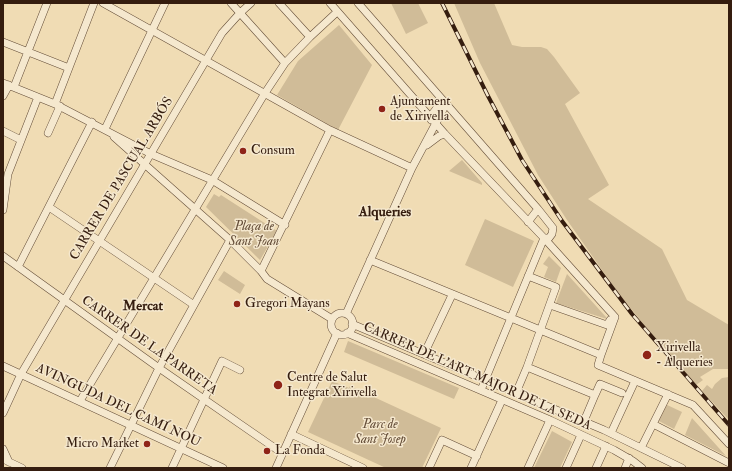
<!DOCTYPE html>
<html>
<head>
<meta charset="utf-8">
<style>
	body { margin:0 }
	#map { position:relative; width:732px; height:471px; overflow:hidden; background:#f0dcb4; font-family:"IM FELL Double Pica",serif }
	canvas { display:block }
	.frame { position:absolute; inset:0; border:4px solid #351d0f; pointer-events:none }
</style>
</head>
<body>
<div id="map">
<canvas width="732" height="471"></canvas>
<div class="frame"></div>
</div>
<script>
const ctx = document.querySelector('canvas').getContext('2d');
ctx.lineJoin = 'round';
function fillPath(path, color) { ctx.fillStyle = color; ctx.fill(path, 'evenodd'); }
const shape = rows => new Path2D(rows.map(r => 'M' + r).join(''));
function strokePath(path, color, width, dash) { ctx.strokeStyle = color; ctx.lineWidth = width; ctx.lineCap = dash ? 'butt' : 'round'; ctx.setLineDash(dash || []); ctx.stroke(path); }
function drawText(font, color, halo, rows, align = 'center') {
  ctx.font = font + ' "IM FELL Double Pica",serif'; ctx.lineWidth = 3; ctx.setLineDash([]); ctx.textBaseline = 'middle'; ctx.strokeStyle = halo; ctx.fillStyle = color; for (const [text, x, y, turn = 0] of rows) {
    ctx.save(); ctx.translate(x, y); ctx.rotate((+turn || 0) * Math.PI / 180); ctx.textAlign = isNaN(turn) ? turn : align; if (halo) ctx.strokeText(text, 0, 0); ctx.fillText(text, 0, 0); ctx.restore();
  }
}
const green = shape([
	[391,3,418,3,428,23,406,34],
	[454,3,494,3,512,45,522,47,541,47,547,49,554,57,580,93,565,104,609,185,588,199,662,249,687,300,729,325,729,369,713,369,700,377,703,380,696,385,661,346,616,290,567,220,538,175,480,63],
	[339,25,372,65,338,130,277,95,298,61],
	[462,160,482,183,482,185,449,171],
	[214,194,219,197,221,195,277,231,260,260,206,207],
	[485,219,534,241,513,287,465,265],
	[549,256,561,268,556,282,544,277,548,267,543,264],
	[224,271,245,285,240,294,218,280],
	[567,274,606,317,607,319,556,303],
	[348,341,459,388,454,399,344,352],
	[729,377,729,420,702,391,707,385,712,389,715,384,722,378],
	[332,381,349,388,350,386,441,428,422,468,386,468,308,432],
	[665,404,682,412,674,429,657,420],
	[692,418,726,456,685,435],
	[552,431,572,442,560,468,534,468]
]);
const minor = shape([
	[103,3,330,130,412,168],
	[231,3,285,63],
	[279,3,310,37],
	[330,3,445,134,544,238,549,238,552,234,553,228,538,209,358,3],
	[3,42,69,68],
	[3,83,55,104,151,154,212,180,285,225],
	[14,87,47,3],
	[3,96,9,85],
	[55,104,94,3],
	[431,120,430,117,443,100],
	[105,129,165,3],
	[3,131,21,140],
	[48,133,60,106],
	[114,137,230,240,261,271,267,279,332,319],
	[427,145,439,136,445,134],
	[49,207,194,305],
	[3,210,8,174,38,97],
	[528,222,538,209],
	[3,256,159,368,282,453],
	[370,260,601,355],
	[18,267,92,122],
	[261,271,330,130],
	[550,305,607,325,610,320],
	'331 324a11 11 0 1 1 22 0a11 11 0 1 1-22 0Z',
	[346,314,412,168,446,104],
	[352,324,604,430,682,468],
	[347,333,550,420,614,450,633,461,642,468],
	[424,354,452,295],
	[3,366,223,468],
	[527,367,556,287,528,276],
	[481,390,544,238,615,317,601,355,598,365,693,405,729,444],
	[516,393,527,367,595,395,600,384,622,393],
	[80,401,265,93,285,63,310,37,337,12],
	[3,413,21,374,222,33,240,13,251,3],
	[584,421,595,395],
	[653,424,668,394],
	[611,433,635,381],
	[291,434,363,468],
	[641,448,653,424,729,463],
	[3,449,9,462],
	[3,459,22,468],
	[110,468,159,368,230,240],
	[172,468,222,361,240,370],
	[276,468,337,333],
	[429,468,442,440,477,456],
	[471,468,502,400],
	[528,468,550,420],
	[566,468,581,435],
	[596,468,606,446],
	[625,468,629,458]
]);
const rail = shape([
	[442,3,488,96,522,160,562,221,632,314,729,425]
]);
const markers = [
	[382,109,4,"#8f2418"],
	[243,151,4,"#8f2418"],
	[237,304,4,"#8f2418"],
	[647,355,5,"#8f2418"],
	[278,385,5,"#8f2418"],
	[147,444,4,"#8f2418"],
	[267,451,4,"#8f2418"]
];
const poiNames = [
	["Ajuntament",390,102],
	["de Xirivella",390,117],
	["Consum",251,151],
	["Gregori Mayans",245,304],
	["Xirivella",656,348],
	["- Alqueries",656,363],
	["Centre de Salut",287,378],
	["Integrat Xirivella",287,393],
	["Micro Market",139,444,"right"],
	["La Fonda",275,451]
];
const streetNames = [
	["CARRER DE PASCUAL ARBÓS",122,179,-59],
	["CARRER DE LA PARRETA",149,346,35],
	["CARRER DE L'ART MAJOR DE LA SEDA",477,377,24],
	["AVINGUDA DEL CAMÍ NOU",118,406,25]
];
const parkNames = [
	["Plaça de",254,227],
	["Sant Joan",254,242],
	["Parc de",380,425],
	["Sant Josep",380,440]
];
const neighbourhoodNames = [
	["Alqueries",385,213],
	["Mercat",143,307]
];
fillPath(green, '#d0bc98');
strokePath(minor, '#644d38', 8);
strokePath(minor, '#f5e8ce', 7);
strokePath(rail, '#351d0f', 4);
strokePath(rail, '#f5e8ce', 2.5, [8]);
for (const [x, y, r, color] of markers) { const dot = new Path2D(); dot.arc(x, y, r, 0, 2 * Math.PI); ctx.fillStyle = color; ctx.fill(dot); strokePath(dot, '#f5e8ce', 1.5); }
drawText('13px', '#351d0f', '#f5e8ce', poiNames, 'left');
drawText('13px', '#351d0f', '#f5e8ce', streetNames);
drawText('italic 13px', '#644d38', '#f5e8ce', parkNames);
drawText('bold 14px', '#351d0f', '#f5e8ce', neighbourhoodNames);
</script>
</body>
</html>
